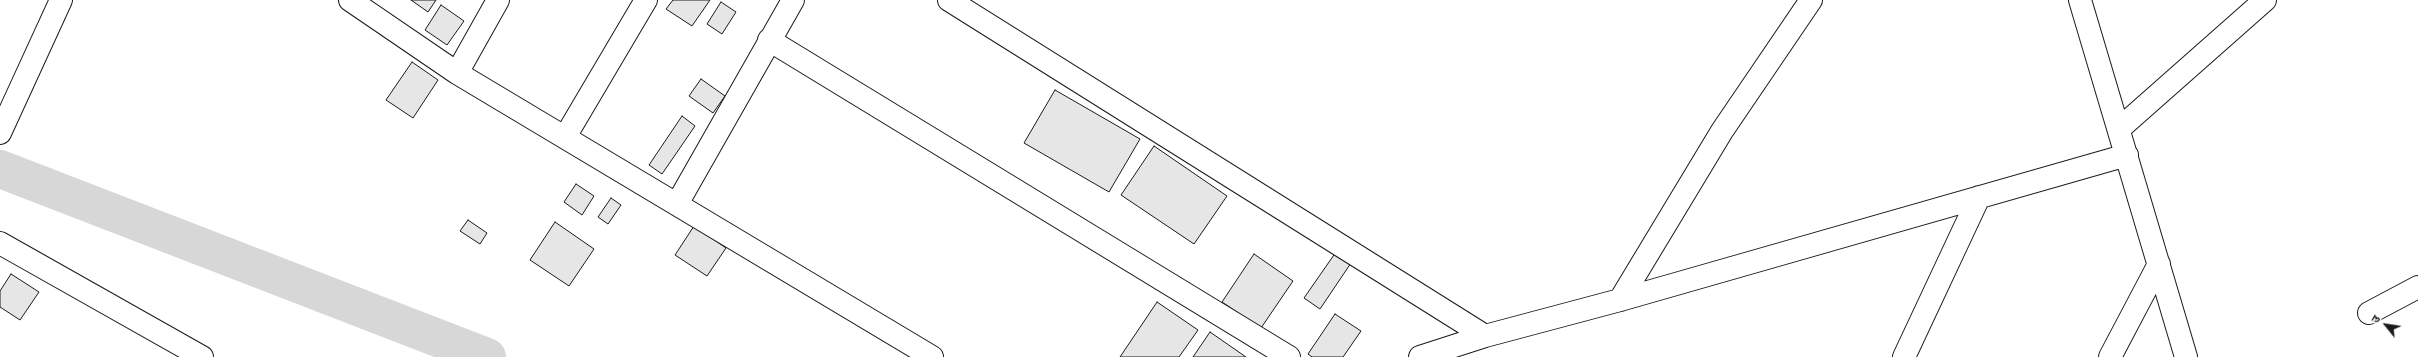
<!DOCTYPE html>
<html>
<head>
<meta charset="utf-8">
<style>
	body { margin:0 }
	#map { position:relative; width:2418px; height:357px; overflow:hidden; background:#fff; font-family:Jost,"Noto Sans Devanagari",sans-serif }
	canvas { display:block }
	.north { position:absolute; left:2366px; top:305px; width:40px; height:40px; -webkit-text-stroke:3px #fff; paint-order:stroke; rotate:300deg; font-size:11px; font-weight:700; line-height:16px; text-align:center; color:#1a1a1a }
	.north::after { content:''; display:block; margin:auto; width:14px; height:18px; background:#1a1a1a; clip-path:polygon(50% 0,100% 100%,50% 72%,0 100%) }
</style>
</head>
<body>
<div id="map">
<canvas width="2418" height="357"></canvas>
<div class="north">उ</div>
</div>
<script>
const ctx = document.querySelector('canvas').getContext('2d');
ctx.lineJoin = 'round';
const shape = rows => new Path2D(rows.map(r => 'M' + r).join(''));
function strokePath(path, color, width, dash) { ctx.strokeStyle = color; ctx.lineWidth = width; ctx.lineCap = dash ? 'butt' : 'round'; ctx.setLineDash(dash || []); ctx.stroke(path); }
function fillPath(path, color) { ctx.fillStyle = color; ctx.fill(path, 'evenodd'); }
const canal = shape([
	[0,169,487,357]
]);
const building = shape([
	[411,0,436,0,428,12,411,0],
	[673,0,710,0,692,26,666,9,673,0],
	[721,2,736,12,722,34,707,24,721,2],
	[441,5,464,21,447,45,425,30,441,5],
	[412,62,438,80,413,118,386,100,412,62],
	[701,79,725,96,713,113,689,96,701,79],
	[1055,90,1140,139,1109,192,1024,143,1055,90],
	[682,116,695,126,662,174,649,165,682,116],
	[1154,146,1227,196,1194,244,1121,195,1154,146],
	[576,184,594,196,582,215,564,202,576,184],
	[611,198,621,205,608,224,598,217,611,198],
	[468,220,487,233,480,244,460,231,468,220],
	[555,222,594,249,569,286,530,260,555,222],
	[694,226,726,248,707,276,675,255,694,226],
	[1336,252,1351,263,1320,309,1304,298,1336,252],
	[1254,254,1293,281,1261,328,1222,302,1254,254],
	[11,274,39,292,20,320,0,307,0,291,11,274],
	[1157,302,1198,330,1179,357,1120,357,1157,302],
	[1335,314,1361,331,1343,357,1312,357,1308,354,1335,314],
	[1210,332,1246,357,1193,357,1210,332]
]);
const minor = shape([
	[350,0,457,73,932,357],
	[949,0,1485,336],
	[2080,0,2186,357],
	[769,40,1289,357],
	[457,73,498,0],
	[2119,129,2265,0],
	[0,133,61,0],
	[565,137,646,0],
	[677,204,793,0],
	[0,243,202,357],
	[1620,300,1722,131,1811,0],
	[2369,313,2418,287],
	[1420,357,1485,336,1620,300,2127,155],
	[1904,357,1979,197],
	[2110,357,2159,264]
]);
strokePath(canal, '#d7d7d7', 38);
fillPath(building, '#e6e6e6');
strokePath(building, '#1a1a1a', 1);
strokePath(minor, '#1a1a1a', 24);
strokePath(minor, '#fff', 22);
</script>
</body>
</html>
